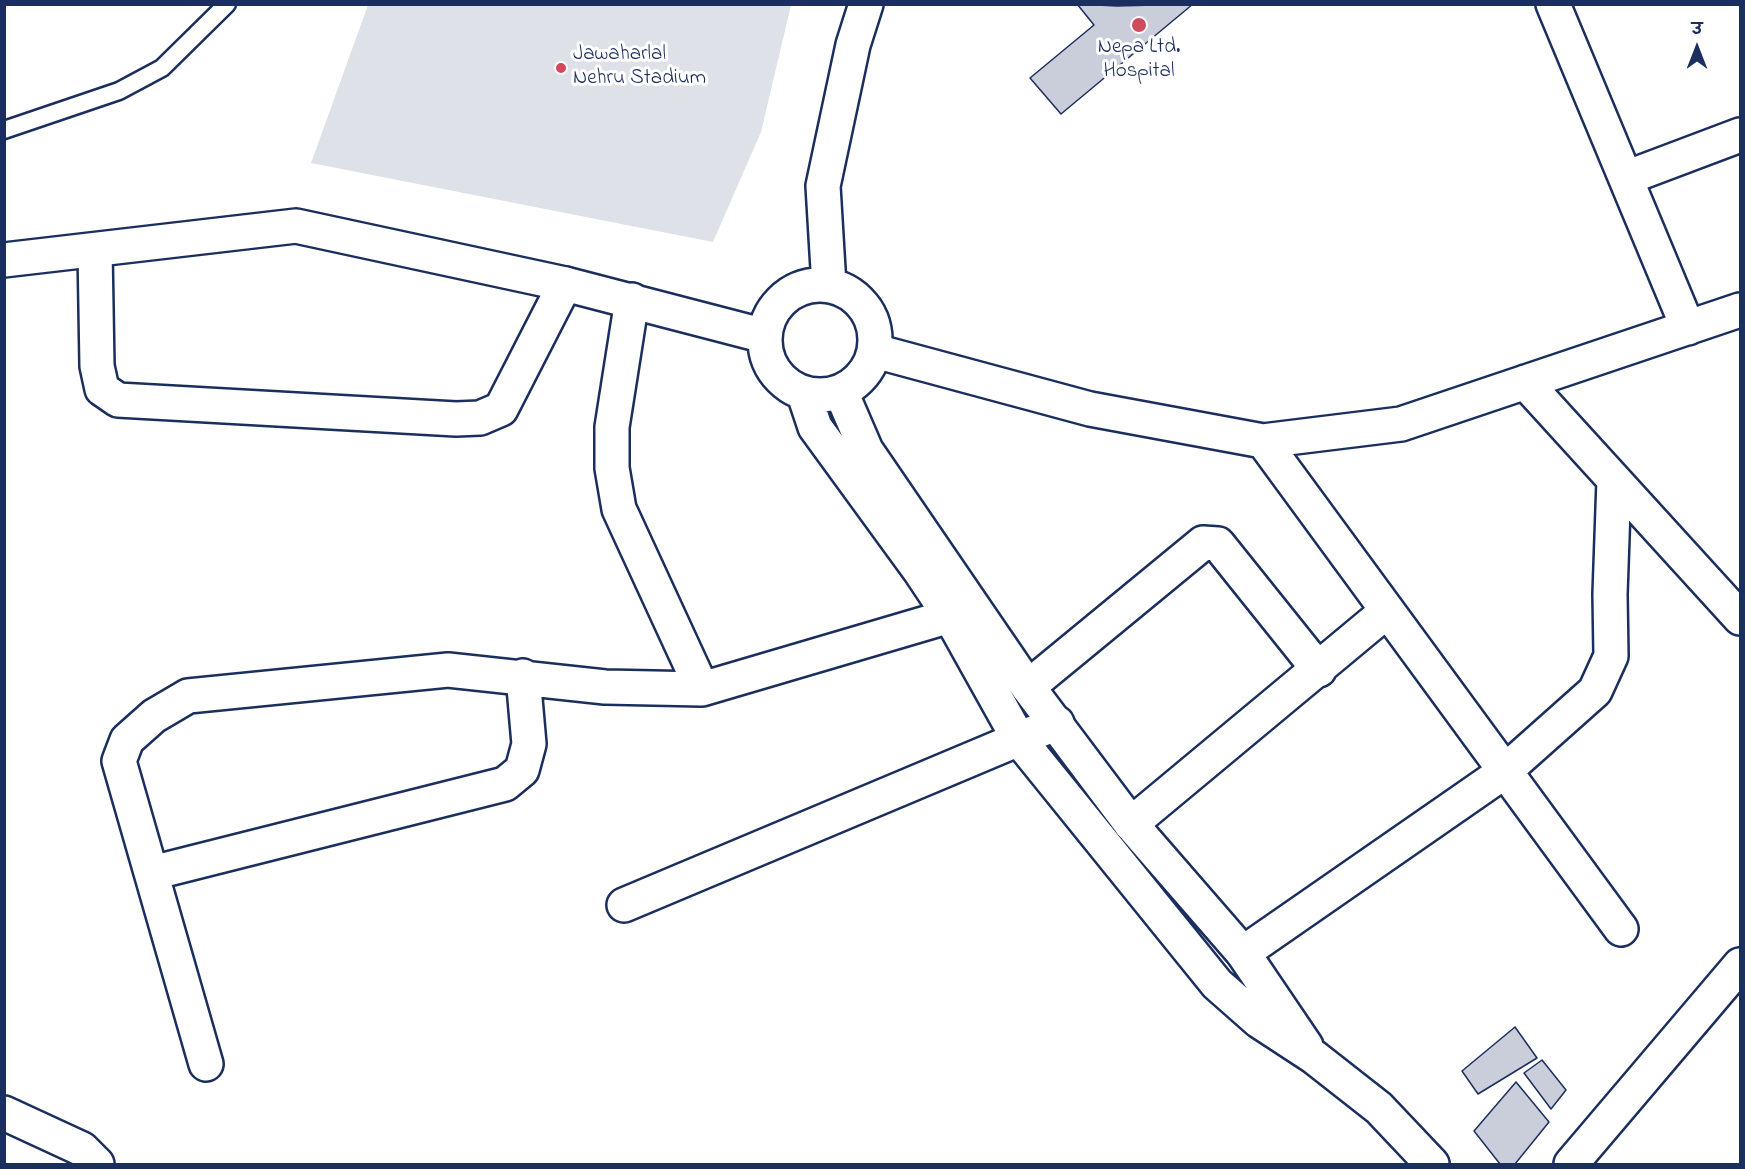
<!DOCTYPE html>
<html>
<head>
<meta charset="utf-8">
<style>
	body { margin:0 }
	#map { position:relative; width:1745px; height:1169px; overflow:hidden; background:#fff; font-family:"Indie Flower","Playpen Sans Deva",sans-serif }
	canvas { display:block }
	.frame { position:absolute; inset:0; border:6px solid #1b2f5e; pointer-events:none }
	.north { position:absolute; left:1667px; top:18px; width:60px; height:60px; -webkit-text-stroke:4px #fff; paint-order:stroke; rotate:0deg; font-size:16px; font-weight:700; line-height:24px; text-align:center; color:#1b2f5e }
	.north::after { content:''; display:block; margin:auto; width:21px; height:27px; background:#1b2f5e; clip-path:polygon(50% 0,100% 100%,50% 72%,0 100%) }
</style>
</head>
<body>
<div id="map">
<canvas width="1745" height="1169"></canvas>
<div class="frame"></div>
<div class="north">उ</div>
</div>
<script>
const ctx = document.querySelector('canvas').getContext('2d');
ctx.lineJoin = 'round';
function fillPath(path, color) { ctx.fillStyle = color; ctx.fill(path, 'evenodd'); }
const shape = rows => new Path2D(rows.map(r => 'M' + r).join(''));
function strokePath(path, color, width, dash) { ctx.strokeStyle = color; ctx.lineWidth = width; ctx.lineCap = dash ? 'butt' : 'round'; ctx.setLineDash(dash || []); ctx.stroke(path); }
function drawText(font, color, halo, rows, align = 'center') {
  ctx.font = font + ' "Indie Flower",sans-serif'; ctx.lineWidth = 6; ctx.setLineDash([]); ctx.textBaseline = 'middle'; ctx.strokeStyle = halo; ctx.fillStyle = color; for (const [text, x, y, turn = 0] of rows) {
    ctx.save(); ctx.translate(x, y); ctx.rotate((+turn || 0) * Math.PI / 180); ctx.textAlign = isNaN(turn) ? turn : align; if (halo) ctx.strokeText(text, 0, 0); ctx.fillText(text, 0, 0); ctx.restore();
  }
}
const green = shape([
	[368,5,368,4,791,5,761,132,713,242,311,163]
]);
const building = shape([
	[1077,4,1117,6,1193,4,1061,114,1030,78,1094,25,1077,4],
	[1515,1027,1537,1058,1478,1094,1462,1071,1515,1027],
	[1542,1060,1566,1090,1551,1109,1524,1073,1542,1060],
	[1516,1082,1549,1122,1515,1164,1500,1164,1474,1131,1516,1082]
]);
const lane = shape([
	[4,130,119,91,162,68,227,4]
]);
const street = shape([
	[1553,4,1688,328],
	[1626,178,1740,135],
	[95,250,97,366,102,389,118,400,456,419,480,418,501,409,565,284],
	[632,300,612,427,612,468,619,509,702,689],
	[875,351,1090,409,1263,441,1401,424,1740,310],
	[1525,382,1740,618],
	[1263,441,1621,929],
	[1028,687,1203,543,1218,544,1319,670],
	[1131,824,1387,611],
	[152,873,505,784,522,770,529,744,523,676],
	[624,905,1057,723],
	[1243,953,1504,772,1595,691,1611,656,1610,594,1614,480],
	[206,1064,119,761,127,740,154,716,188,696,448,670,605,687,702,689,950,616],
	[4,1113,82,1149,97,1164],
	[1571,1164,1740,965]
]);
const secondary = shape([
	[4,260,296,226,565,284,765,336],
	'765 340a55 55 0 1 1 110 0a55 55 0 1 1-110 0Z',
	[829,286,823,186,853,45,866,4],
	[841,392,866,450,1028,687,1131,824,1243,953,1306,1046],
	[804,394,815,427,920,571,950,616,1018,738,1217,984,1259,1021,1314,1057,1379,1108,1432,1164]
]);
const markers = [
	[1139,25,8,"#d1495b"],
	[561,68,6,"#d1495b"]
];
const poiNames = [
	["Nepa Ltd.",1139,49],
	["Hospital",1139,73],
	["Jawaharlal",573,56,"left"],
	["Nehru Stadium",573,80,"left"]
];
fillPath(green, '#dee1e7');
fillPath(building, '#caceda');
strokePath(building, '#1b2f5e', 1.5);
strokePath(lane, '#1b2f5e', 21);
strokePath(street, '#1b2f5e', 38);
strokePath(secondary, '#1b2f5e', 38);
strokePath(lane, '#fff', 16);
strokePath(street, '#fff', 33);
strokePath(secondary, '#fff', 33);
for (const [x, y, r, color] of markers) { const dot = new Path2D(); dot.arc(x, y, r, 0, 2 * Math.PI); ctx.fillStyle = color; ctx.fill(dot); strokePath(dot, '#fff', 2); }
drawText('21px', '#1b2f5e', '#fff', poiNames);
</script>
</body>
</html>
